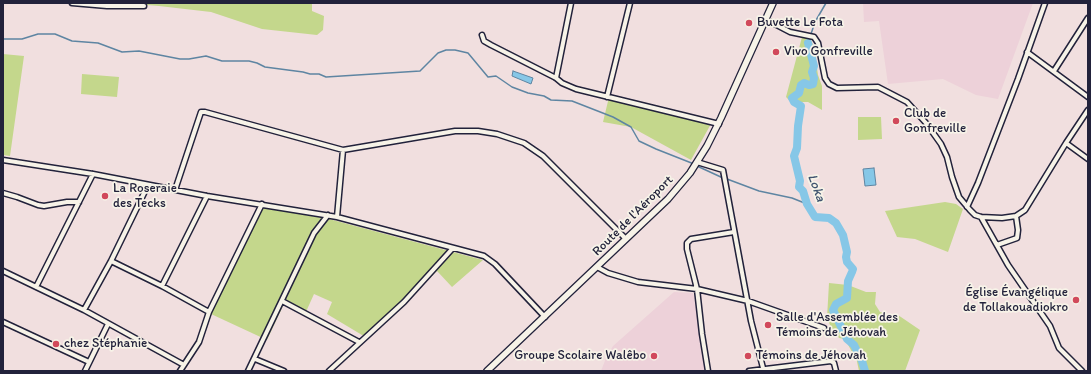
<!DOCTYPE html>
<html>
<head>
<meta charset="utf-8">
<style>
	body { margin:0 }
	#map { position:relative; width:1091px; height:374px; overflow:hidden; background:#f1dfdf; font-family:Itim,sans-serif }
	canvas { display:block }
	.frame { position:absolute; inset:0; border:4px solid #22223b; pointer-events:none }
</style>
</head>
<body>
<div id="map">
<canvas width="1091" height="374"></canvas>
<div class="frame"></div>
</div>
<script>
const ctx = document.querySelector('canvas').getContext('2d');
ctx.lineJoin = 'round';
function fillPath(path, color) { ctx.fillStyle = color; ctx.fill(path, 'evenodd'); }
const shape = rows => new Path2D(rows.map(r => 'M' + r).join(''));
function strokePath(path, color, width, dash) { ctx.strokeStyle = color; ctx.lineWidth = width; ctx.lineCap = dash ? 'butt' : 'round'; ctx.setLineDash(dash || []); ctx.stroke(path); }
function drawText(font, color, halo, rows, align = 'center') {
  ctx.font = font + ' Itim,sans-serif'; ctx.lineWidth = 3.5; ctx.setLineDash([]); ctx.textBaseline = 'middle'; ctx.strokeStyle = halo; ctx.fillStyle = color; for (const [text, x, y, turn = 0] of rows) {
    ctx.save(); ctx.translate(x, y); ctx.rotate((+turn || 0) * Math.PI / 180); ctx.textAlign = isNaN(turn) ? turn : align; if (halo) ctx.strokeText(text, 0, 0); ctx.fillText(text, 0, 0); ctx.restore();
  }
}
const built = shape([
	[863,3,1033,3,998,99,976,95,943,79,888,84,879,21,864,22],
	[674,292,693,293,707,371,601,371,606,358,613,346]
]);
const green = shape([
	[123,3,312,3,312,11,324,16,323,30,317,35,262,29,211,12,159,6],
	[802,37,810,38,814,47,818,75,822,86,822,110,808,102,791,102,786,97],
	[3,54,24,56,10,156,3,155],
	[82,74,119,77,117,97,81,94],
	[609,97,712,122,691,160,631,127,603,122],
	[858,117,881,117,882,139,858,140],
	[945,202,956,204,963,209,948,252,915,239,897,237,885,211],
	[263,208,329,219,483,260,452,287,437,271,367,338,327,314,332,302,314,294,305,314,284,304,267,340,211,314],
	[829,283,848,285,866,292,876,292,875,304,880,312,885,313,889,319,898,315,920,330,905,371,859,371,855,352,852,352,845,339,839,338,830,325,827,318]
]);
const water = shape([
	[513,71,533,78,531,84,512,76,513,71],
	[874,168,876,185,865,186,863,169,874,168]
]);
const stream = shape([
	[3,39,22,39,38,34,55,34,72,41,98,43,122,52,139,51,180,59,189,59,206,56,222,61,249,61,257,63,265,67,303,72,310,74,319,74,326,77,420,71,438,53,446,50,455,50,468,53,488,77,496,76,512,87,528,93,544,96,551,100,572,101,613,117,631,127,639,141,656,149,694,164],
	[808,43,815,22,826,3],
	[697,166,723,178],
	[727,179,759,191,792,198,807,204]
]);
const river = shape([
	[808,43,814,66,812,72,814,78,813,84,809,85,804,83,801,85,799,93,792,98,794,102,801,106,798,126,797,148,794,156,800,181,799,187,803,191,807,204,815,217,829,218,836,223,843,235,847,252,846,257,847,262,853,269,852,272,848,281,847,298,836,304,833,310,847,339,854,345,862,361,865,371]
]);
const minor = shape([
	[72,3,107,6,144,6],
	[765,19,790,32,814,37,818,43,825,78,829,84,837,88,878,87,907,102,926,123,941,144,947,157,952,177,959,197,970,210,975,215,981,217,1002,218,1016,216,1025,210,1066,143,1088,110],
	[482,35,484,41,491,45,556,78,562,83,576,89,719,124],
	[1027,52,1088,97],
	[1054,71,1088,18],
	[556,78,571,3],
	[607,97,630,3],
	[1066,143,1088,159],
	[3,160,93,174,207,196,337,217,484,256,495,264,545,317],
	[697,162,723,170,751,321,763,368],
	[175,190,201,112,205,112,343,150,455,131,478,131,497,134,524,143,543,156,626,239],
	[3,193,17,197,38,205,44,206,67,202,79,202],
	[967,207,978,183,1018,79,1045,3],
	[337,217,343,150],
	[981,217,1008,265,1050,326,1059,348,1082,371],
	[997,245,1017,238,1018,230,1016,216],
	[111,261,162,286,209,312],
	[597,267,608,273,638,282,697,289,748,301,824,328],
	[3,271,84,310,184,365],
	[162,286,207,196],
	[36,287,93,174],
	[282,301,359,342],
	[84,310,111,261,148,185],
	[3,322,89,362],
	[255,359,284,371],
	[85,371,108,324],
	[180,371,199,342,209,312,262,204],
	[248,371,314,233,328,215],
	[329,371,404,302,453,248],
	[708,371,702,334,697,289,687,249,687,243,691,239,734,232],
	[749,371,831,361,834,363,836,371]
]);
const secondary = shape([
	[487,371,668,199,690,173,707,146,721,118,773,3]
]);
const markers = [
	[749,23,4,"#d1495b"],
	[776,52,4,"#d1495b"],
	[896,121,4,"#d1495b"],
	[105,196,4,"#d1495b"],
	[1076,300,4,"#d1495b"],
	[768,325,4,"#d1495b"],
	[56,344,4,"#d1495b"],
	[654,356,4,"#d1495b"],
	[748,356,4,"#d1495b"]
];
const poiNames = [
	["Buvette Le Fota",757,23],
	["Vivo Gonfreville",784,52],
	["Club de",904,114],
	["Gonfreville",904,129],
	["La Roseraie",113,189],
	["des Tecks",113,204],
	["Église Évangélique",1068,293,"right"],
	["de Tollakouadiokro",1068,308,"right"],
	["Salle d'Assemblée des",776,318],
	["Témoins de Jéhovah",776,333],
	["chez Stéphanie",64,344],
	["Groupe Scolaire Walêbo",646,356,"right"],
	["Témoins de Jéhovah",756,356]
];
const streetNames = [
	["Route de l'Aéroport",633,216,-45]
];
const waterNames = [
	["Loka",816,188,69]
];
fillPath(built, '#edd1d9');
fillPath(green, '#c4d78c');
fillPath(water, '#86c7e7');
strokePath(water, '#5e85a2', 1);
strokePath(stream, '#5e85a2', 1.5);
strokePath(river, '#86c7e7', 8);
strokePath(minor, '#22223b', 7);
strokePath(secondary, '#22223b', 8);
strokePath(minor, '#f7f3e8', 4);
strokePath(secondary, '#f7f3e8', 5.5);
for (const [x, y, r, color] of markers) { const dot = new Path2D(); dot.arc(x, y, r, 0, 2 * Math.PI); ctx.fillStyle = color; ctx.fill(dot); strokePath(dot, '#f7f3e8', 1.5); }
drawText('13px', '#22223b', '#f7f3e8', poiNames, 'left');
drawText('13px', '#22223b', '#f7f3e8', streetNames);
drawText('italic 14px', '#40546f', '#f7f3e8', waterNames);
</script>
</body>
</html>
